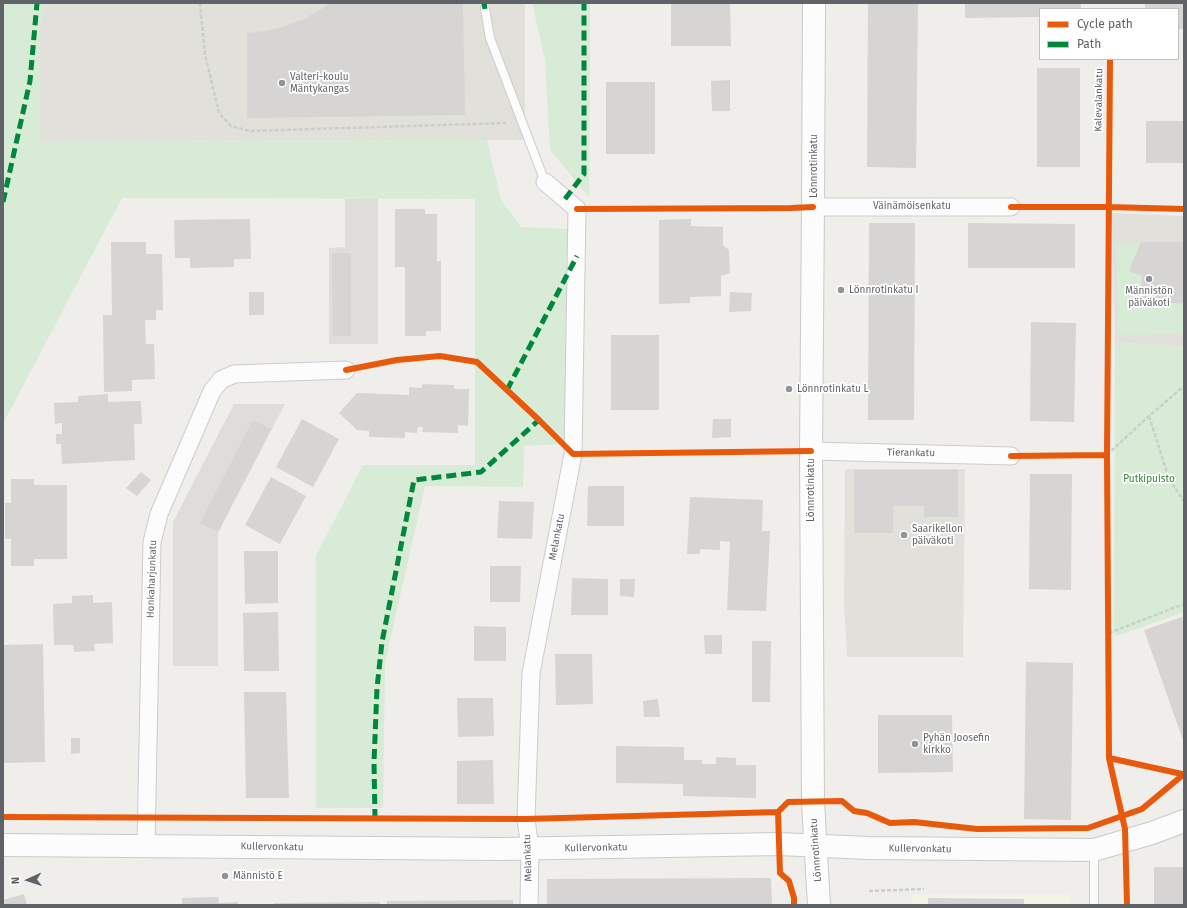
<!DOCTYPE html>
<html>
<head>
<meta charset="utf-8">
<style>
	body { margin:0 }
	#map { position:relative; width:1187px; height:908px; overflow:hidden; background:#efeeea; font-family:"Fira Sans",sans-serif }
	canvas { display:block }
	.frame { position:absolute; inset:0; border:4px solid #5f6368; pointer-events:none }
	.legend { position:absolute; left:1039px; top:8px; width:140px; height:52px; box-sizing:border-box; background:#fff; border:1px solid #bfc1c3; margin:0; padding:5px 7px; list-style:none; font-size:12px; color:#5f6368 }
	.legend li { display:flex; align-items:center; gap:8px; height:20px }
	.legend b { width:20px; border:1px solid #bfc1c3 }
	.north { position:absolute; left:8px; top:860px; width:40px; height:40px; -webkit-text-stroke:3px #fff; paint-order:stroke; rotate:267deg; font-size:11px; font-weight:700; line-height:16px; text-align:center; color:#5f6368 }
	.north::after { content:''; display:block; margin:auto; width:14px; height:18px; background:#5f6368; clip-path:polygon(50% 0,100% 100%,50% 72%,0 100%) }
</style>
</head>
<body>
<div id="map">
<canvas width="1187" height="908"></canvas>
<div class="frame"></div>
<ul class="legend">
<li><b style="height:5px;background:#e8590c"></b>Cycle path</li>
<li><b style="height:5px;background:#00873e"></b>Path</li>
</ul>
<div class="north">N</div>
</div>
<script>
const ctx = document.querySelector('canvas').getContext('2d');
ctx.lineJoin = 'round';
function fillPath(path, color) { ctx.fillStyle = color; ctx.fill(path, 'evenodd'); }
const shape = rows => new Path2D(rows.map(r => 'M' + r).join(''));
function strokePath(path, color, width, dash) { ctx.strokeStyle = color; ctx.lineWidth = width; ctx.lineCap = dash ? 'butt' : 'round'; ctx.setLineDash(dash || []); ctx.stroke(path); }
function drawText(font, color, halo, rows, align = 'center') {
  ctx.font = font + ' "Fira Sans",sans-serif'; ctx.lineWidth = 3.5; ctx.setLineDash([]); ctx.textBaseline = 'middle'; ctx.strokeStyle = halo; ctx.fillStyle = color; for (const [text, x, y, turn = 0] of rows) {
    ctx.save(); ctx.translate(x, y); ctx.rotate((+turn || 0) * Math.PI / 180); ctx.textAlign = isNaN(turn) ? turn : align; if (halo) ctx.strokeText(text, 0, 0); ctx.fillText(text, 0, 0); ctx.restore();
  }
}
const commercial = shape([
	[912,895,1071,895,1071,905,912,905]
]);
const industrial = shape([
	[378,198,378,344,329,344,329,248,345,247,345,199],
	[234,404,285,404,218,533,218,666,173,666,173,522]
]);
const education = shape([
	[46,3,525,3,525,140,40,141,40,25],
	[1112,213,1184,216,1184,347,1115,342],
	[845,469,965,469,963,657,847,657,844,601]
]);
const green = shape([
	[3,3,46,3,40,25,40,141,487,140,501,200,521,227,568,229,569,444,524,446,523,487,425,486,385,663,383,808,316,808,316,556,363,465,475,465,475,199,122,198,3,424],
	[532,3,590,3,589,197,550,150,545,60],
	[1141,242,1129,271,1142,276,1140,300,1184,304,1184,334,1118,335,1116,243],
	[1115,342,1184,347,1184,612,1114,637]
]);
const building = shape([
	[330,3,463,3,465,115,247,118,247,33,265,31,286,26,304,19,323,8],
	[671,3,730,3,731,46,671,46],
	[868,3,918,3,916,168,867,167],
	[965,3,1081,3,1081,9,1040,9,1040,17,965,18],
	[1145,3,1184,3,1184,29,1178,29,1178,9,1145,9],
	[1037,68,1080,68,1080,167,1037,167],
	[730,80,730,111,712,111,711,81],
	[606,82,655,82,655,154,606,154],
	[1146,121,1184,121,1184,163,1146,163],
	[395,209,425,209,425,214,437,214,437,261,441,261,441,331,426,331,426,336,405,336,405,267,395,267],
	[250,219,251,259,234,259,234,267,190,268,190,258,175,258,174,220],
	[691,219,691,226,723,227,723,245,729,250,730,273,721,276,721,296,690,297,690,303,659,304,659,220],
	[869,223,915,223,914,420,868,420],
	[968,223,1075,224,1075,268,968,268],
	[111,242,146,242,146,254,162,254,163,310,156,310,156,320,145,320,146,344,154,344,155,379,132,380,132,391,104,392,103,315,112,315],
	[1141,242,1184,242,1184,304,1140,300,1142,276,1129,271],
	[332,253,351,253,351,336,333,336],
	[249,292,264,292,264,315,249,315],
	[730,292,752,293,751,311,729,312],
	[1031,322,1076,323,1074,422,1030,421],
	[611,335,659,335,659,410,611,410],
	[422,384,454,385,454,389,469,389,468,426,458,425,458,433,422,432,423,427,418,427,417,433,405,432,405,438,369,437,369,431,357,430,339,413,357,393,409,395,409,387,422,388],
	[108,394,108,402,141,401,142,424,134,424,135,460,62,464,61,444,56,444,56,434,62,434,62,423,55,424,54,403,78,402,78,396],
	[302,419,339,439,313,487,276,467],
	[713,419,731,419,731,437,712,438],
	[253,420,271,429,218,532,200,523],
	[854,470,958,470,958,517,924,517,924,506,893,506,893,533,854,533],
	[141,472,151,480,137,496,126,488],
	[1030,474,1072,474,1071,590,1029,589],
	[271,477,306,496,280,544,245,525],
	[11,479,34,479,34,485,67,485,67,559,34,559,34,566,11,566,11,539,5,539,5,503,11,503],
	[588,486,624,486,624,526,587,526],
	[690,497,763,500,762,531,770,531,766,611,727,610,730,542,720,541,720,550,700,549,700,554,687,554],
	[499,501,534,502,532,539,497,538],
	[244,551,278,551,278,603,245,604],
	[490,566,521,566,520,602,490,602],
	[572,578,608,579,608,615,571,615],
	[620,579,635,579,634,597,620,596],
	[93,595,93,603,112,602,113,643,94,644,95,651,74,652,73,645,54,645,53,604,72,603,72,596],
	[278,612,279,671,244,671,243,613],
	[1182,617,1184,622,1184,743,1144,630],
	[474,626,506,627,506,661,474,661],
	[704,635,722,635,722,654,705,654],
	[752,641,771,641,770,702,752,702],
	[43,644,45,762,3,763,3,645],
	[555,654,592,654,593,704,556,705],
	[1026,662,1073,663,1071,820,1024,819],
	[244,692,286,692,289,798,246,798],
	[457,698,493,698,494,736,458,737],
	[658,699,660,717,644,717,643,701],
	[878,715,952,715,953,772,878,773],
	[71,738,80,738,80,753,71,754],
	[616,746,684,747,684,760,702,760,702,764,716,764,716,757,736,758,736,765,756,765,756,798,683,796,683,784,616,783],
	[493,760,494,804,457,804,457,761],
	[1154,867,1184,867,1184,905,1154,905],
	[771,878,772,905,547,905,547,879],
	[24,894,27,905,3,905,3,900],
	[218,897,219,903,238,902,238,905,182,905,182,898],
	[928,898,1024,899,1024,905,928,905],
	[513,900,513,905,387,905,387,901],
	[380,902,380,905,274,905,274,903]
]);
const path = shape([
	[200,3,205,54,219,113,231,126,250,131,506,123],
	[1149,416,1169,479,1184,501],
	[1107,455,1149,416,1184,386],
	[1109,633,1184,604],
	[869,891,924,889]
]);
const lane = shape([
	[485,9,490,38,545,182],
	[1094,905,1094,850]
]);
const street = shape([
	[813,207,1011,207],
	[811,451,1011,456],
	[146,846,152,542,159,514,212,391,221,380,234,374,346,370],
	[529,905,530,849,526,819,531,673,573,454,577,209,545,182]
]);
const secondary = shape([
	[814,3,813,207,811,451,813,802,819,905],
	[3,845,500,849,779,844,868,848,1094,850,1152,833,1184,821]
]);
const quiet = shape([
	[484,3,485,9],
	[565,199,584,174,584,3],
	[3,202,30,81,37,3],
	[507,390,577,256],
	[375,819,374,762,377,688,382,642,414,480,481,472,539,420]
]);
const cycleway = shape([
	[1110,59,1107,455,1109,758,1125,829,1127,905],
	[1011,207,1108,207,1184,209],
	[577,209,791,208,813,207],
	[346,370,397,360,440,356,477,362,539,420,573,454,811,451],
	[1011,456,1107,455],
	[1109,758,1182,774],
	[778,812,780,873,789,881,794,898,794,905],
	[3,817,526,819,778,812,788,802,842,801,854,811,867,813,890,823,914,822,977,829,1088,828,1142,809,1184,774]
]);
const markers = [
	[282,83,4,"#919496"],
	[1149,279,4,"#919496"],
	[841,290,4,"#919496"],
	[789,389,4,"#919496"],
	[904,535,4,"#919496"],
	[915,744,4,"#919496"],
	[225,876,4,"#919496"]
];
const poiNames = [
	["Valteri-koulu",290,77],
	["Mäntykangas",290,89],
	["Lönnrotinkatu I",849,290],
	["Männistön",1149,291,"center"],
	["päiväkoti",1149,303,"center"],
	["Lönnrotinkatu L",797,389],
	["Saarikellon",912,529],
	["päiväkoti",912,541],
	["Pyhän Joosefin",923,738],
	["kirkko",923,750],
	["Männistö E",233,876]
];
const streetNames = [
	["Kalevalankatu",1099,100,-89],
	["Lönnrotinkatu",814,166,-90],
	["Väinämöisenkatu",912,206],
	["Tierankatu",911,453,1],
	["Lönnrotinkatu",811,490,-90],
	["Melankatu",557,537,-79],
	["Honkaharjunkatu",152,579,-88],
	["Kullervonkatu",272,847,1],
	["Kullervonkatu",596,848,-1],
	["Kullervonkatu",920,849,1],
	["Lönnrotinkatu",816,850,-94],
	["Melankatu",528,858,-92]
];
const parkNames = [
	["Putkipuisto",1149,479]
];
fillPath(commercial, '#f7f3e4');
fillPath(industrial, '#dfddda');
fillPath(education, '#e2e0da');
fillPath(green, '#d8ebd6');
fillPath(building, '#d6d5d3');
strokePath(lane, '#cbcccc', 10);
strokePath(street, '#cbcccc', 19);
strokePath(secondary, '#cacacb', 24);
strokePath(path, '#cacfcc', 2.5, [4, 2]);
strokePath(lane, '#fdfcfc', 8);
strokePath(street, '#fdfcfc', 17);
strokePath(secondary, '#fdfcfc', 22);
strokePath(quiet, '#00873e', 5, [10, 5]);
strokePath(cycleway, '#e8590c', 6);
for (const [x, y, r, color] of markers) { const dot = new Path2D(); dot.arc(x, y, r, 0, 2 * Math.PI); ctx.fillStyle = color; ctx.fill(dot); strokePath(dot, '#fff', 1.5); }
drawText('10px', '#5f6368', '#fff', poiNames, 'left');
drawText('10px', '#5f6368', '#fff', streetNames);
drawText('10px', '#348238', '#fff', parkNames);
</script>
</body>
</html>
